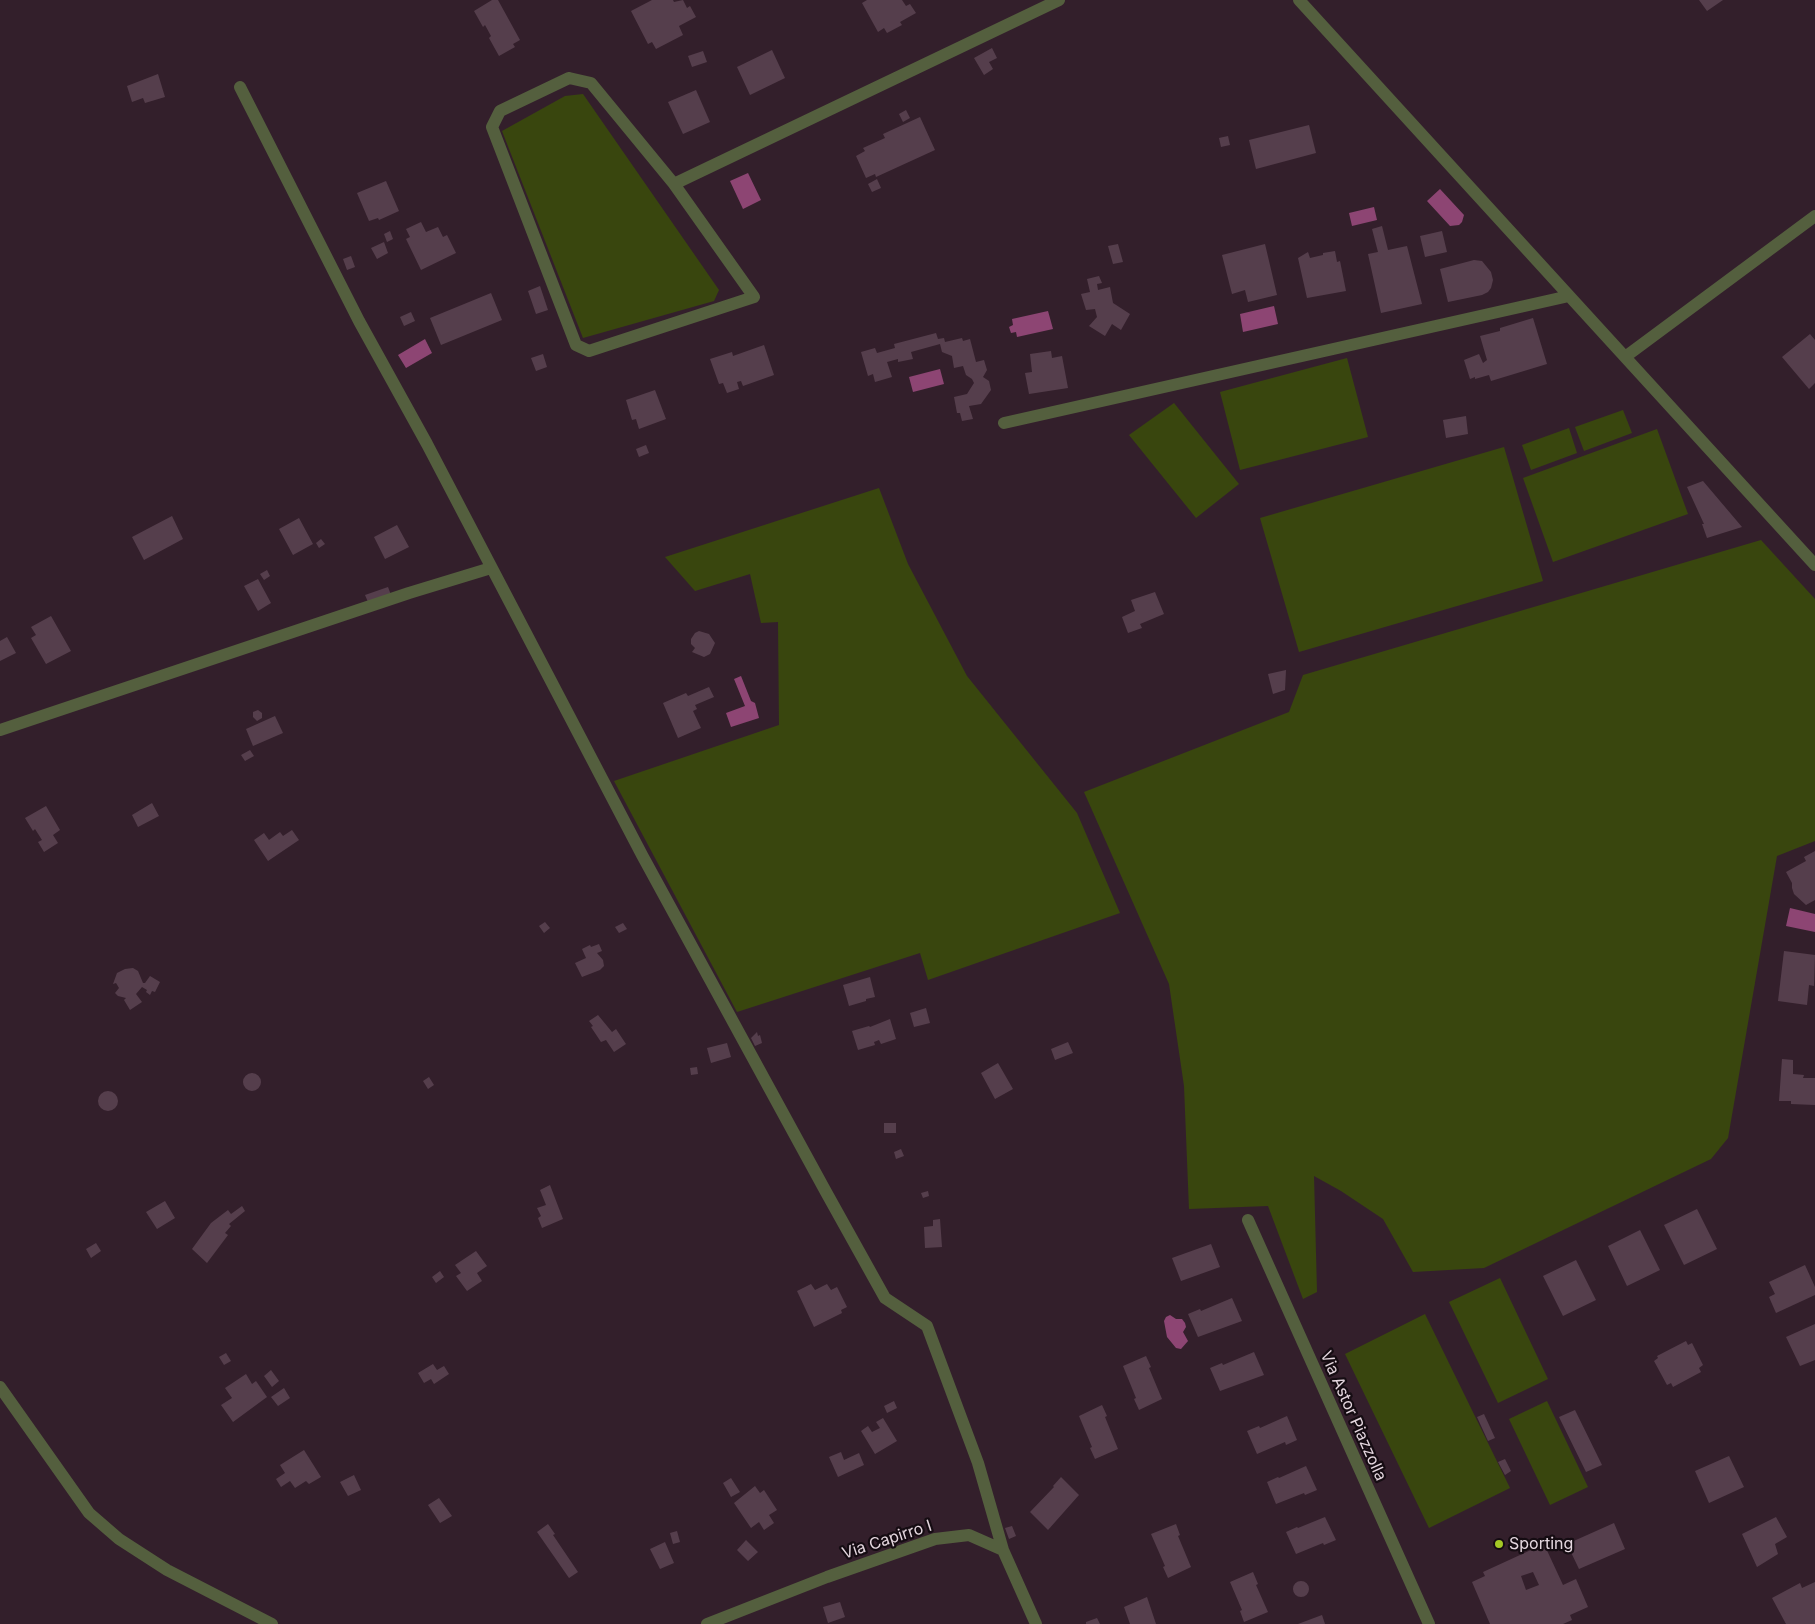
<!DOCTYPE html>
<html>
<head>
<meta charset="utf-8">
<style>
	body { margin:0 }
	canvas { display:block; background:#331f2b }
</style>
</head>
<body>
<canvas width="1815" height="1624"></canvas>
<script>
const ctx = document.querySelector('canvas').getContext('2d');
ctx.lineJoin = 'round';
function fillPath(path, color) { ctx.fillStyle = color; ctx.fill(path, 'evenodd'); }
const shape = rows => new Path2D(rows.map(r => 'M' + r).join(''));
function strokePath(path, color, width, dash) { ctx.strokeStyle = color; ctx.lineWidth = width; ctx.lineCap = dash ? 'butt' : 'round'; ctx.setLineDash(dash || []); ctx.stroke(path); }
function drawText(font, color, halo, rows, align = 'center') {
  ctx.font = font + ' Inter,sans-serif'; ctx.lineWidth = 4.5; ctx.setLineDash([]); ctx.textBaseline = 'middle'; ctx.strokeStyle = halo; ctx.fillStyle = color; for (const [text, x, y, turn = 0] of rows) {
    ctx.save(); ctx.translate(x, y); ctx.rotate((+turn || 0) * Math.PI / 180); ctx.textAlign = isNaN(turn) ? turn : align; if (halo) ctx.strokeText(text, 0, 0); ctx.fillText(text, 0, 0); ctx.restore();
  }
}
const green = shape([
	[583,94,719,290,714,301,583,338,502,131,565,96],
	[1347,358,1368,437,1240,470,1220,392],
	[1174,403,1239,484,1196,518,1129,435],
	[1623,410,1632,433,1584,451,1575,427],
	[1569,428,1577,453,1531,470,1522,445],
	[1657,429,1688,514,1553,562,1523,478],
	[1504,447,1543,581,1299,652,1260,518],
	[879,488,908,564,967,676,1077,813,1120,913,928,980,920,953,737,1012,614,781,779,725,778,622,761,623,750,574,695,591,665,557],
	[1761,540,1815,599,1815,841,1777,856,1728,1138,1711,1159,1484,1268,1413,1272,1383,1219,1341,1191,1314,1176,1317,1292,1303,1299,1268,1206,1189,1209,1184,1086,1169,984,1084,792,1289,712,1303,675],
	[1500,1278,1548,1379,1498,1403,1449,1302],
	[1425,1314,1510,1488,1429,1528,1345,1354],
	[1547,1401,1588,1487,1550,1505,1509,1419]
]);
const water = shape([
	[748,173,761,200,743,209,730,181],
	[1440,189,1464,215,1462,222,1459,225,1450,226,1427,201],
	[1374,207,1377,220,1352,226,1349,213],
	[1274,306,1278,324,1243,332,1240,314],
	[1048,311,1053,329,1017,337,1016,332,1011,333,1009,327,1013,325,1012,319],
	[425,339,432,353,406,368,398,355],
	[940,369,944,384,913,392,909,377],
	[741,676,751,701,755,703,759,718,731,727,726,713,745,706,734,679],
	[1790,908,1815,914,1815,932,1786,926],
	[1170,1315,1176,1319,1182,1319,1185,1323,1186,1327,1183,1332,1188,1341,1181,1349,1176,1348,1167,1337,1164,1321,1166,1317]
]);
const building = shape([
	[492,0,498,0,520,40,513,44,515,47,499,56,489,38,491,36,485,25,483,27,474,11],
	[652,0,673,0,674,2,683,0,687,8,690,6,696,17,679,26,683,35,656,49,652,42,648,44,631,11],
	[867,0,902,0,906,6,910,4,916,13,900,22,902,25,887,33,884,28,878,32,862,3],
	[1699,0,1723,0,1707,11],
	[992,48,997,58,989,62,993,69,984,75,974,58],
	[772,50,785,78,750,95,737,67],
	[703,51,707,62,692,67,688,56],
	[158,74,165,97,145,103,143,98,132,102,127,86],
	[696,90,710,122,683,134,668,102],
	[906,110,910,118,903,122,899,114],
	[920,117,935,150,876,177,875,174,866,178,856,156,865,151,863,148,885,138,883,134],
	[1309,125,1316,153,1256,169,1249,140],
	[1228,136,1230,145,1221,147,1219,138],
	[877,179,881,188,872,192,868,184],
	[386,181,399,211,379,220,378,218,369,221,357,193],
	[421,222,426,232,438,227,443,237,447,235,456,253,421,270,406,239,410,237,406,229],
	[1382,226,1388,250,1407,246,1422,304,1381,313,1368,254,1378,252,1372,229],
	[390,231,393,239,387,242,384,234],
	[1442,231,1447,252,1425,257,1420,236],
	[384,242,388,253,377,259,371,248],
	[1118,244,1123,262,1113,264,1108,246],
	[1265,244,1277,295,1248,302,1245,290,1232,294,1222,255],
	[1335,251,1337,262,1340,261,1346,291,1307,298,1298,258,1308,252,1310,258,1323,255,1323,253],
	[351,256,355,267,347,270,343,259],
	[1474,260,1482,261,1491,272,1493,280,1491,288,1488,292,1482,295,1448,302,1440,269],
	[1099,276,1102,283,1097,284,1098,290,1110,287,1113,303,1130,314,1121,330,1112,324,1105,336,1089,326,1097,317,1095,309,1086,310,1081,294,1090,292,1087,279],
	[540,286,548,310,536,314,528,291],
	[491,293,502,320,441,345,430,318],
	[411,312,415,321,404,326,400,317],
	[1533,318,1547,364,1491,381,1489,375,1475,379,1475,377,1470,379,1464,360,1479,354,1483,363,1487,360,1480,336,1500,331,1500,328],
	[936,333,938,339,944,338,945,342,962,338,963,341,970,339,976,362,984,360,987,370,983,377,989,381,991,390,981,404,969,406,973,419,962,421,960,413,957,413,954,397,967,394,974,383,972,379,966,375,963,366,954,368,952,356,942,352,940,344,911,352,913,359,898,362,898,359,887,362,892,377,875,382,873,374,868,376,861,352,875,348,877,353,895,348,894,344],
	[1810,334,1815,340,1815,383,1809,389,1782,357],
	[764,345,774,375,743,386,741,381,737,382,739,389,727,393,723,383,719,384,710,359,732,352,733,356],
	[1051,351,1052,358,1062,356,1068,388,1029,394,1025,373,1032,372,1030,354],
	[543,354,547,367,536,371,531,358],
	[655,390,666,419,639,429,636,419,632,420,626,400],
	[1466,416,1468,434,1446,438,1443,420],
	[646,445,649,453,639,457,636,449],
	[1703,481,1742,527,1707,538,1702,524,1704,524,1687,487],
	[172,516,183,539,144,560,132,537],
	[299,518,313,544,293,555,279,529],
	[397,525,409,547,385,559,374,537],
	[321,539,325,544,319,548,316,543],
	[267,570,270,576,264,580,260,574],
	[258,579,271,603,258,611,244,586],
	[388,587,391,595,368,602,365,595],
	[1155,592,1164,614,1140,624,1142,628,1128,633,1122,617,1135,611,1131,600],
	[51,616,71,651,46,664,31,638,36,635,31,627],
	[699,631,709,634,715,643,710,654,704,657,692,652,695,648,691,644,691,639,695,633],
	[7,637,16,653,0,661,0,641],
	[1286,670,1285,690,1273,694,1268,674],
	[709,687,714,697,695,705,697,709,693,711,701,728,678,738,663,703,686,693,688,696],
	[258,710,262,713,262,718,257,721,253,717,253,712],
	[275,716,283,733,253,746,246,729],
	[250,750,254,756,245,761,241,755],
	[152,803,159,816,138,827,132,815],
	[46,806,60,830,53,835,58,843,44,852,38,842,42,840,35,829,33,831,25,818],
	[292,830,299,840,268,861,254,840,264,833,269,840,280,832,283,836],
	[1815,851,1815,900,1806,905,1794,894,1792,888,1792,883,1786,872,1806,861,1804,857],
	[545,922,550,928,544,933,539,926],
	[623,923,627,929,619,933,615,927],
	[599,944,602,951,597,953,603,960,604,966,600,970,582,977,575,963,586,958,582,949,590,945,591,947],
	[1784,951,1815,955,1814,986,1809,985,1807,1005,1778,1001],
	[133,968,138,971,143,983,145,983,150,976,160,982,155,992,152,991,150,995,146,992,147,990,142,987,136,994,142,1002,130,1010,124,1000,126,998,118,996,115,993,119,988,116,983,113,984,117,973,125,969],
	[870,977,875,997,866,999,866,1001,849,1006,843,985],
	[926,1008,930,1023,914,1027,910,1013],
	[598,1015,612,1032,616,1029,626,1044,614,1052,606,1040,601,1042,591,1027,593,1026,589,1021],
	[890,1019,896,1039,881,1044,879,1040,874,1042,875,1045,858,1050,852,1031,869,1026,870,1027],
	[757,1032,758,1036,760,1035,762,1043,755,1046,751,1038],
	[1068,1042,1073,1053,1055,1060,1051,1049],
	[727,1043,731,1057,711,1063,707,1048],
	[1782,1059,1793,1060,1793,1074,1804,1075,1803,1078,1815,1078,1815,1105,1791,1104,1791,1101,1779,1101],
	[998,1063,1013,1089,995,1099,981,1073],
	[697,1067,698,1074,691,1075,690,1068],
	'243 1082a9 9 0 1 1 18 0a9 9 0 1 1-18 0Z',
	[429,1077,434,1085,428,1089,423,1081],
	'98 1101a10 10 0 1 1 20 0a10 10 0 1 1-20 0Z',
	[884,1123,896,1123,896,1133,884,1133],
	[901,1149,904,1156,896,1159,894,1152],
	[550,1185,563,1219,542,1228,538,1218,541,1216,537,1208,546,1205,540,1190],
	[928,1191,929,1196,923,1198,921,1193],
	[165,1201,175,1218,157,1229,146,1212],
	[242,1206,245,1211,229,1224,231,1226,225,1233,228,1235,207,1263,192,1249,211,1223,228,1210,231,1214],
	[1697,1209,1717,1249,1684,1265,1664,1225],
	[940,1219,942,1247,925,1248,924,1227,933,1226,933,1220],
	[1640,1230,1660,1270,1627,1286,1608,1246],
	[96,1243,101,1251,91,1258,86,1249],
	[1211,1244,1220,1267,1181,1281,1172,1258],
	[476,1251,487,1266,477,1273,482,1281,467,1291,456,1276,461,1273,455,1265],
	[1576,1260,1596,1300,1563,1316,1543,1276],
	[1805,1265,1815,1287,1815,1295,1776,1313,1769,1297,1775,1294,1769,1282],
	[440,1271,444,1277,436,1283,432,1277],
	[811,1284,815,1290,827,1284,831,1290,837,1287,847,1307,841,1310,842,1313,814,1327,797,1291],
	[1232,1298,1242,1321,1198,1337,1188,1314,1200,1309,1201,1311],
	[1815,1324,1815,1360,1800,1366,1786,1337],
	[1686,1341,1688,1345,1692,1343,1703,1365,1699,1368,1701,1372,1673,1387,1671,1383,1667,1385,1654,1361,1658,1358,1657,1356],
	[1254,1352,1264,1375,1220,1391,1210,1368,1222,1363,1223,1365],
	[226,1353,231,1361,224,1365,219,1357],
	[1146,1356,1151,1367,1149,1368,1162,1399,1139,1410,1134,1399,1136,1398,1123,1366],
	[433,1364,437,1370,444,1366,449,1374,434,1384,431,1379,424,1383,418,1373],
	[271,1370,279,1381,272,1387,264,1376],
	[246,1374,252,1384,256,1381,267,1397,233,1422,221,1405,232,1398,225,1388],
	[284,1388,290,1398,278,1406,271,1397],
	[894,1401,897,1408,887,1413,884,1406],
	[1102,1405,1107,1416,1105,1417,1118,1449,1095,1459,1090,1448,1092,1447,1079,1416],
	[1575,1410,1602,1465,1586,1472,1559,1417],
	[1484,1414,1495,1438,1488,1441,1477,1417],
	[1287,1416,1297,1440,1286,1445,1285,1442,1257,1454,1247,1431,1259,1426,1260,1428],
	[883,1418,897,1441,875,1454,861,1431,868,1426,872,1432,880,1428,876,1422],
	[304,1450,321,1477,309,1484,306,1481,295,1488,290,1481,281,1487,276,1479,285,1473,280,1465],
	[841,1452,844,1460,859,1453,864,1465,838,1477,829,1457],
	[1729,1456,1744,1487,1709,1503,1695,1471],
	[1505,1459,1511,1471,1505,1475,1498,1462],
	[1306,1466,1317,1490,1305,1495,1304,1493,1276,1504,1267,1482,1278,1477,1279,1478],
	[354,1475,361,1490,348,1496,340,1482],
	[1061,1477,1079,1495,1048,1530,1030,1512,1054,1487,1053,1486],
	[731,1478,740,1492,731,1497,723,1483],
	[755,1486,760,1493,764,1490,777,1510,769,1515,774,1523,764,1530,759,1522,751,1528,734,1503],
	[439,1498,452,1516,440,1523,428,1505],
	[1325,1517,1336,1540,1324,1545,1323,1543,1296,1554,1286,1532,1297,1527,1298,1528],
	[1776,1517,1787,1537,1775,1544,1778,1554,1757,1567,1742,1534],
	[1614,1523,1625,1549,1579,1569,1567,1544],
	[548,1524,555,1534,553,1535,578,1572,569,1578,537,1532],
	[1176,1524,1180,1535,1178,1536,1191,1567,1168,1578,1163,1567,1165,1566,1151,1534],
	[1012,1526,1016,1536,1009,1539,1005,1528],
	[677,1531,680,1542,673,1544,670,1533],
	[746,1540,758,1552,748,1561,737,1550],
	[665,1542,674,1563,660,1569,650,1549],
	[1544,1544,1563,1585,1576,1579,1588,1607,1570,1615,1572,1620,1563,1624,1490,1624,1472,1582,1485,1576,1483,1572],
	[1533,1572,1539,1585,1526,1590,1521,1576],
	[1253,1572,1258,1584,1256,1585,1268,1612,1244,1622,1240,1611,1242,1610,1230,1582],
	'1293 1589a8 8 0 1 1 16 0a8 8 0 1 1-16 0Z',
	[1815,1582,1815,1624,1786,1624,1772,1598,1800,1583,1802,1588],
	[1147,1597,1156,1624,1130,1624,1124,1607],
	[840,1602,845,1617,828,1623,823,1607],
	[1322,1615,1325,1624,1298,1624],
	[1097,1618,1100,1624,1086,1624,1086,1622]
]);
const street = shape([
	[1299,0,1625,357],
	[569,78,591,83,674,184,754,297,589,351,576,345,492,127,500,111,569,78],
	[240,87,359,321,427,444,642,855,826,1192,885,1298,927,1326,978,1463,1003,1550],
	[674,184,1059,0],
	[1815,216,1625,357,1815,565],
	[1004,423,1569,296],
	[0,730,409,593,491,568],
	[1248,1220,1429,1624],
	[0,1387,89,1513,119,1539,167,1570,272,1624],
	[707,1624,827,1577,935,1539,969,1535,1003,1550,1036,1624]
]);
const markers = [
	[1499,1544,5,"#a4c825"]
];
const streetNames = [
	["Via Astor Piazzolla",1353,1416,66],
	["Via Capirro I",887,1540,-18]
];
const poiNames = [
	["Sporting",1509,1544]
];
fillPath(green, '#39460e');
fillPath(water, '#8d4573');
fillPath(building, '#553e4c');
strokePath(street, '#545f3e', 12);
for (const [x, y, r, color] of markers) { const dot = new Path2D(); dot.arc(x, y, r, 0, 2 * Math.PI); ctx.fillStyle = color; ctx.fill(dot); strokePath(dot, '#150c12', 2); }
drawText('16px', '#e5d7df', '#150c12', streetNames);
drawText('16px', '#e5d7df', '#150c12', poiNames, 'left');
</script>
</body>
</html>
